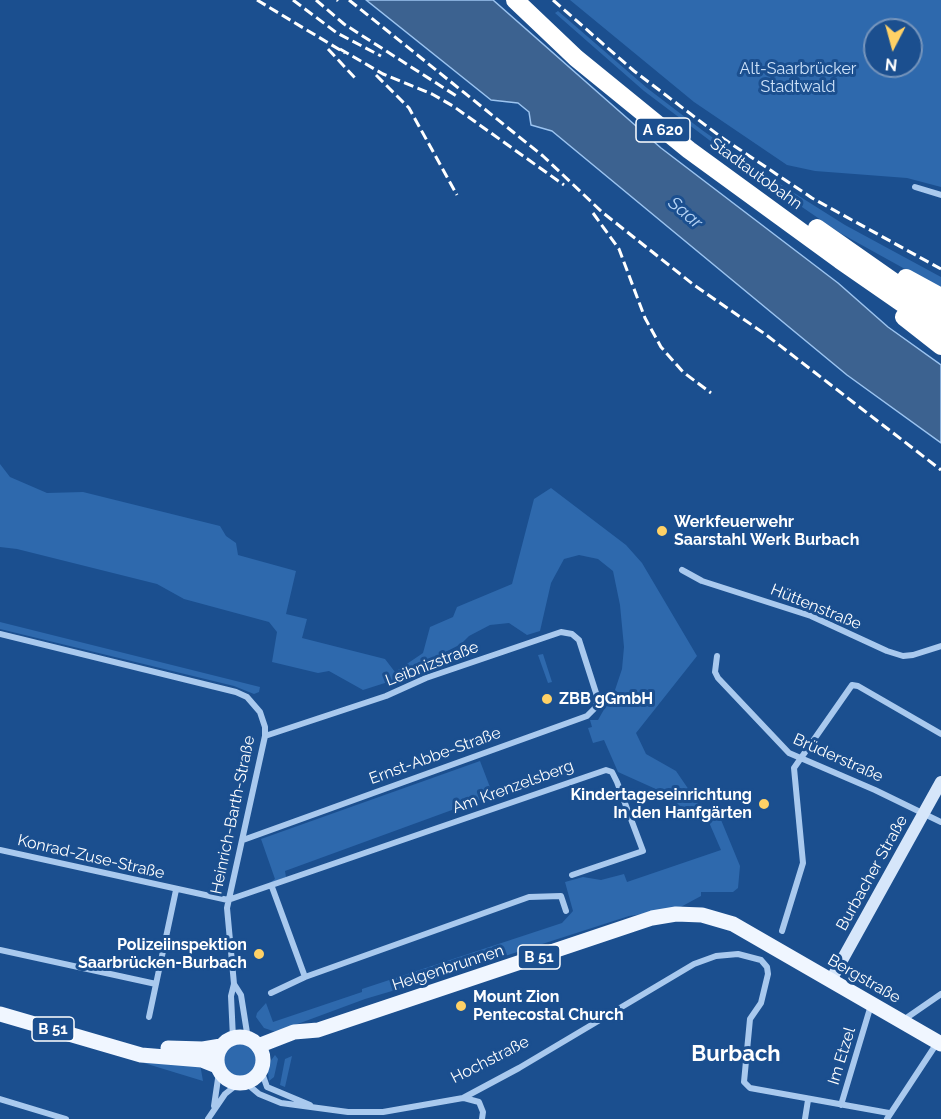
<!DOCTYPE html>
<html>
<head>
<meta charset="utf-8">
<style>
	body { margin:0 }
	#map { position:relative; width:941px; height:1119px; overflow:hidden; background:#1b4f8f; font-family:Raleway,sans-serif }
	canvas { display:block }
	.north { position:absolute; left:863px; top:18px; width:60px; height:60px; box-sizing:border-box; background:#1b4f8f; border:2px solid #7695bc; border-radius:50%; rotate:186deg; font-size:16px; font-weight:700; line-height:24px; text-align:center; color:#fff }
	.north::after { content:''; display:block; margin:auto; width:21px; height:27px; background:#ffd166; clip-path:polygon(50% 0,100% 100%,50% 72%,0 100%) }
</style>
</head>
<body>
<div id="map">
<canvas width="941" height="1119"></canvas>
<div class="north">N</div>
</div>
<script>
const ctx = document.querySelector('canvas').getContext('2d');
ctx.lineJoin = 'round';
function fillPath(path, color) { ctx.fillStyle = color; ctx.fill(path, 'evenodd'); }
const shape = rows => new Path2D(rows.map(r => 'M' + r).join(''));
function strokePath(path, color, width, dash) { ctx.strokeStyle = color; ctx.lineWidth = width; ctx.lineCap = dash ? 'butt' : 'round'; ctx.setLineDash(dash || []); ctx.stroke(path); }
function drawText(font, color, halo, rows, align = 'center') {
  ctx.font = font + ' Raleway,sans-serif'; ctx.lineWidth = 6; ctx.setLineDash([]); ctx.textBaseline = 'middle'; ctx.strokeStyle = halo; ctx.fillStyle = color; for (const [text, x, y, turn = 0] of rows) {
    ctx.save(); ctx.translate(x, y); ctx.rotate((+turn || 0) * Math.PI / 180); ctx.textAlign = isNaN(turn) ? turn : align; if (halo) ctx.strokeText(text, 0, 0); ctx.fillText(text, 0, 0); ctx.restore();
  }
}
const green = shape([
	[570,0,941,0,941,187,907,178,815,171,787,165,694,102],
	[875,30,911,30,911,66,875,66],
	[558,11,647,88,702,130,764,174,845,225,941,277,941,289,840,233,761,179,644,91,555,13],
	[0,464,10,477,47,493,83,492,220,526,226,536,236,543,238,555,296,571,286,614,307,619,302,638,385,659,395,672,423,653,430,627,453,617,457,607,512,584,534,499,551,488,626,545,642,563,697,656,636,733,646,754,676,771,700,806,719,815,740,866,738,888,733,892,701,892,701,896,677,909,629,916,446,975,365,999,276,1032,264,1028,256,1017,257,1013,266,1003,273,1022,362,992,362,989,562,923,573,911,565,882,583,877,601,880,624,874,627,882,721,850,708,820,683,808,658,790,618,772,604,740,593,743,588,728,592,727,590,720,598,720,615,690,622,669,624,647,620,605,613,571,598,559,579,555,564,559,551,583,540,631,527,635,509,623,490,625,469,636,461,644,388,682,363,690,329,671,318,673,272,662,277,632,269,622,184,599,157,584,17,549,0,547],
	[0,622,260,687,259,692,254,694,234,686,0,629],
	[543,654,552,682,548,683,538,655],
	[480,761,493,795,285,871,286,877,268,884,275,879,261,839],
	'222 1060a18 18 0 1 1 36 0a18 18 0 1 1-36 0Z',
	[275,1055,278,1059,274,1077,269,1081,267,1066],
	[292,1056,285,1087,280,1085,285,1059],
	[145,1060,200,1064,203,1081,144,1063]
]);
const water = shape([
	[366,0,493,0,661,148,838,283,888,327,941,365,941,443,847,375,552,131,531,125,529,112,518,103,491,100,366,0]
]);
const minor = shape([
	[915,187,941,195],
	[682,570,702,581,811,616,887,651,903,656,913,655,941,646],
	[0,634,236,692,247,697,260,712,265,727,265,736,227,908,234,984,231,996,233,1038],
	[717,656,715,672,718,678,789,753,875,790,941,822],
	[243,840,587,716,596,707,597,696,579,640,572,634,561,632,426,678,386,696,265,736],
	[0,850,228,900,606,770,612,772,617,782,643,851,572,875],
	[272,887,305,977],
	[782,931,803,863,794,768,852,685,858,686,941,734],
	[0,950,156,984],
	[234,984,241,995,248,1039],
	[271,993,305,977,529,897,561,896,566,911],
	[149,1017,176,890],
	[902,1021,941,994],
	[261,1070,267,1087,310,1105],
	[246,1083,259,1094,281,1103,348,1112,383,1112,463,1098,519,1068,694,964,716,956,738,954,761,960,767,967,768,974,761,1003,750,1019,744,1082,750,1088,889,1113],
	[464,1098,479,1102,483,1112,482,1119],
	[0,1099,66,1119],
	[841,1105,871,1005],
	[214,1106,219,1072],
	[208,1119,225,1094,239,1083],
	[805,1119,808,1100],
	[887,1119,937,1043]
]);
const secondary = shape([
	[831,980,941,782]
]);
const primary = shape([
	[0,1014,141,1055,202,1060,217,1066],
	'217 1060a23 23 0 1 1 46 0a23 23 0 1 1-46 0Z',
	[258,1046,294,1032,318,1030,652,918,676,914,702,915,733,924,941,1044],
	[168,1048,203,1049,221,1046]
]);
const motorway = shape([
	[515,0,576,58,689,150,840,260,941,330],
	[817,228,941,315],
	[906,278,941,297],
	[904,317,941,346]
]);
const rail = shape([
	[257,0,345,53],
	[293,0,337,33,381,56],
	[316,0,344,24,458,97],
	[337,0,338,1],
	[349,0,543,156,602,212,694,285,765,334,941,470],
	[553,0,634,71,721,137,812,198,941,269],
	[328,49,356,79],
	[340,49,383,74,432,94,453,106,564,185],
	[376,75,409,108,457,195],
	[593,213,619,249,645,318,661,347,683,372,711,393]
]);
const markers = [
	[662,531,6,"#ffd166"],
	[547,699,6,"#ffd166"],
	[764,804,6,"#ffd166"],
	[259,954,6,"#ffd166"],
	[461,1006,6,"#ffd166"]
];
const shields = [
	[663,130,54],
	[539,957,42],
	[53,1029,42]
];
const shieldNames = [
	["A 620",663,130],
	["B 51",539,957],
	["B 51",53,1029]
];
const parkNames = [
	["Alt-Saarbrücker",798,69],
	["Stadtwald",798,87]
];
const streetNames = [
	["Stadtautobahn",756,174,36],
	["Hüttenstraße",816,607,22],
	["Leibnizstraße",432,664,-21],
	["Ernst-Abbe-Straße",435,756,-20],
	["Brüderstraße",838,758,24],
	["Am Krenzelsberg",513,787,-20],
	["Heinrich-Barth-Straße",233,815,-78],
	["Konrad-Zuse-Straße",91,857,13],
	["Burbacher Straße",872,873,-61],
	["Helgenbrunnen",448,968,-18],
	["Bergstraße",864,979,30],
	["Im Etzel",842,1056,-73],
	["Hochstraße",490,1060,-27]
];
const poiNames = [
	["Werkfeuerwehr",674,522],
	["Saarstahl Werk Burbach",674,540],
	["ZBB gGmbH",559,699],
	["Kindertageseinrichtung",752,795,"right"],
	["In den Hanfgärten",752,813,"right"],
	["Polizeiinspektion",247,945,"right"],
	["Saarbrücken-Burbach",247,963,"right"],
	["Mount Zion",473,997],
	["Pentecostal Church",473,1015]
];
const waterNames = [
	["Saar",685,213,40]
];
const districtNames = [
	["Burbach",736,1054]
];
fillPath(green, '#2e69ad');
fillPath(water, '#3c6290');
strokePath(water, '#9cc4f0', 1.5);
strokePath(minor, '#a9c9ee', 6);
strokePath(secondary, '#d6e6fa', 12);
strokePath(primary, '#f0f6ff', 15);
strokePath(motorway, '#fff', 18);
strokePath(rail, '#fff', 3, [10, 4.5]);
for (const [x, y, r, color] of markers) { const dot = new Path2D(); dot.arc(x, y, r, 0, 2 * Math.PI); ctx.fillStyle = color; ctx.fill(dot); strokePath(dot, '#1b4f8f', 2); }
for (const [x, y, w] of shields) { const box = new Path2D(); box.roundRect(x - w / 2, y - 12, w, 24, 4.5); ctx.fillStyle = '#1b4f8f'; ctx.fill(box); strokePath(box, '#fff', 1.5); }
drawText('bold 15px', '#fff', null, shieldNames);
drawText('16px', '#cfe3fa', '#1b4f8f', parkNames);
drawText('16px', '#fff', '#1b4f8f', streetNames);
drawText('bold 16px', '#fff', '#1b4f8f', poiNames, 'left');
drawText('italic 18px', '#b5d3f5', '#1b4f8f', waterNames);
drawText('bold 22px', '#fff', '#1b4f8f', districtNames);
</script>
</body>
</html>
